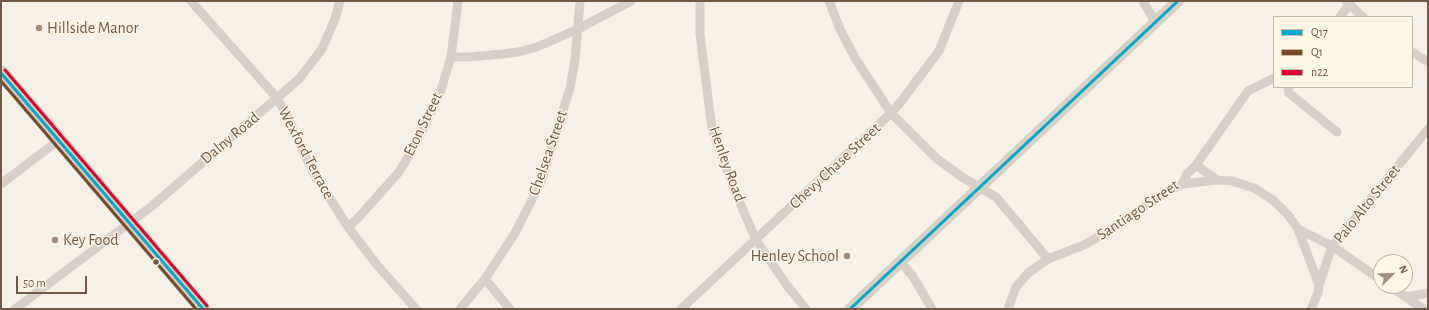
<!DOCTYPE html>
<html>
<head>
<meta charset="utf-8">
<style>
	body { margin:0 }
	#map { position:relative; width:1429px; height:310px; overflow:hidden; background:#f6f0e6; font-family:"Alegreya Sans",sans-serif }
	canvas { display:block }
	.frame { position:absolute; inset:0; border:2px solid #745846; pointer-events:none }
	.legend { position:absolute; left:1273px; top:16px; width:140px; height:72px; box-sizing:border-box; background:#fff6e6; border:1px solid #c7b7a6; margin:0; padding:5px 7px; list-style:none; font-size:12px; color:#745846 }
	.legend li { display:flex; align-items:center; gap:8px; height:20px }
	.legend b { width:20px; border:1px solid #c7b7a6 }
	.north { position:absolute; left:1373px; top:254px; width:40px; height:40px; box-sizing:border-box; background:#fff6e6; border:1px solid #c7b7a6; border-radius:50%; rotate:67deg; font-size:11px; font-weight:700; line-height:16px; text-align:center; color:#745846 }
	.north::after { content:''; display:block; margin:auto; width:14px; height:18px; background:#a28d7e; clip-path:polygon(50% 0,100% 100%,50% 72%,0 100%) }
	.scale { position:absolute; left:16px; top:276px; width:71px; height:18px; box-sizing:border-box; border:2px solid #745846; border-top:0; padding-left:5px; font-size:12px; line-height:14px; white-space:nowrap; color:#745846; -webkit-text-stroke:3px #fff6e6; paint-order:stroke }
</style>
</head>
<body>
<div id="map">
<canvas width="1429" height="310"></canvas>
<div class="frame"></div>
<ul class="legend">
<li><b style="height:5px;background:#00a9ce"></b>Q17</li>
<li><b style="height:5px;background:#7a4b2a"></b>Q1</li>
<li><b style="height:5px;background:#e4002b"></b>n22</li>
</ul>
<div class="north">N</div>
<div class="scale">50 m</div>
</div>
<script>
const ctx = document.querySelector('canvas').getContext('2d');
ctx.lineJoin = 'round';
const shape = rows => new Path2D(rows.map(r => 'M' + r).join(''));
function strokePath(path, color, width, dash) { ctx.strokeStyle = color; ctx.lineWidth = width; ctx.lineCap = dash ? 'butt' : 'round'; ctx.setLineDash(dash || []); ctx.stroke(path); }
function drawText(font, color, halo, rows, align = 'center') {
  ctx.font = font + ' "Alegreya Sans",sans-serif'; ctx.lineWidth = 3; ctx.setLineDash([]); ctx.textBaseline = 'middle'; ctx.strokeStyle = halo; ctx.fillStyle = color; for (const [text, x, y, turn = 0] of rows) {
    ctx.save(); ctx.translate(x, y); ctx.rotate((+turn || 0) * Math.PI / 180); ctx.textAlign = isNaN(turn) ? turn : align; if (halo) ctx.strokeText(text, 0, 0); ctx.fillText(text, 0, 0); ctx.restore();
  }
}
const minor = shape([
	[191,1,277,98,285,112,312,170,348,227,377,265,416,309],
	[700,1,700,34,712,129,734,189,756,240,786,284,806,309],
	[829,1,840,29,855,58,891,113,936,158,962,177,996,197,1048,259],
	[1143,1,1155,22],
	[1346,1,1363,17],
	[1340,17,1349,5],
	[1412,52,1428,62],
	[451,57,468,57,503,54,518,52,537,47,578,29,631,1],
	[1288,87,1289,93,1337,132],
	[1196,165,1217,180],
	[1,184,59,140],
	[1182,184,1217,180,1232,181,1254,188,1273,200,1288,215,1298,229,1332,246,1381,280],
	[348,227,358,218,399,172,414,147,427,121,441,90,451,57,458,1],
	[1298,229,1319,285],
	[900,262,912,275,932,309],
	[485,279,510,309],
	[1390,286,1423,309],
	[1406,297,1428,293],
	[15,309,152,206,299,79,322,49,335,19,340,1],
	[460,309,485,279,515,233,541,182,570,88,575,60,580,1],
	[681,309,891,113,903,99,939,51,959,1],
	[1008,309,1016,287,1028,273,1048,259,1084,245,1100,236,1169,191,1182,184,1187,174,1196,165,1248,91,1274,78],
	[1311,309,1318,293,1319,285,1332,246,1428,129]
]);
const tertiary = shape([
	[850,309,1178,1]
]);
const primary = shape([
	[1,73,59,140,203,309]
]);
const bus1 = shape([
	[1,73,203,309],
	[850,309,1178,1]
]);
const bus2 = shape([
	[1,81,196,309]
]);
const bus3 = shape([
	[5,70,207,306]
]);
const markers = [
	[39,28,4,"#a28d7e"],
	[55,240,4,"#a28d7e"],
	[847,256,4,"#a28d7e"],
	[156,262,3.5,"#745846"]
];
const poiNames = [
	["Hillside Manor",47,28],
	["Key Food",63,240],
	["Henley School",839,256,"right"]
];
const streetNames = [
	["Eton Street",423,124,-64],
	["Dalny Road",230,138,-40],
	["Wexford Terrace",306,153,62],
	["Chelsea Street",548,153,-71],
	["Henley Road",727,164,70],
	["Chevy Chase Street",835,166,-43],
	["Palo Alto Street",1367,204,-51],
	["Santiago Street",1138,210,-34]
];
strokePath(minor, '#d7cfc8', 9);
strokePath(tertiary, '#d7cfc8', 12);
strokePath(primary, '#d8cec2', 15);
strokePath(bus1, '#00a9ce', 3);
strokePath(bus2, '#7a4b2a', 3);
strokePath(bus3, '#e4002b', 3);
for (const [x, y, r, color] of markers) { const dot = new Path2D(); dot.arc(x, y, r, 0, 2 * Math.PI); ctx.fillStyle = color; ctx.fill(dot); strokePath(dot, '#fff6e6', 1.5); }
drawText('16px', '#745846', '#fff6e6', poiNames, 'left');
drawText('16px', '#745846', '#fff6e6', streetNames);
</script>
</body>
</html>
